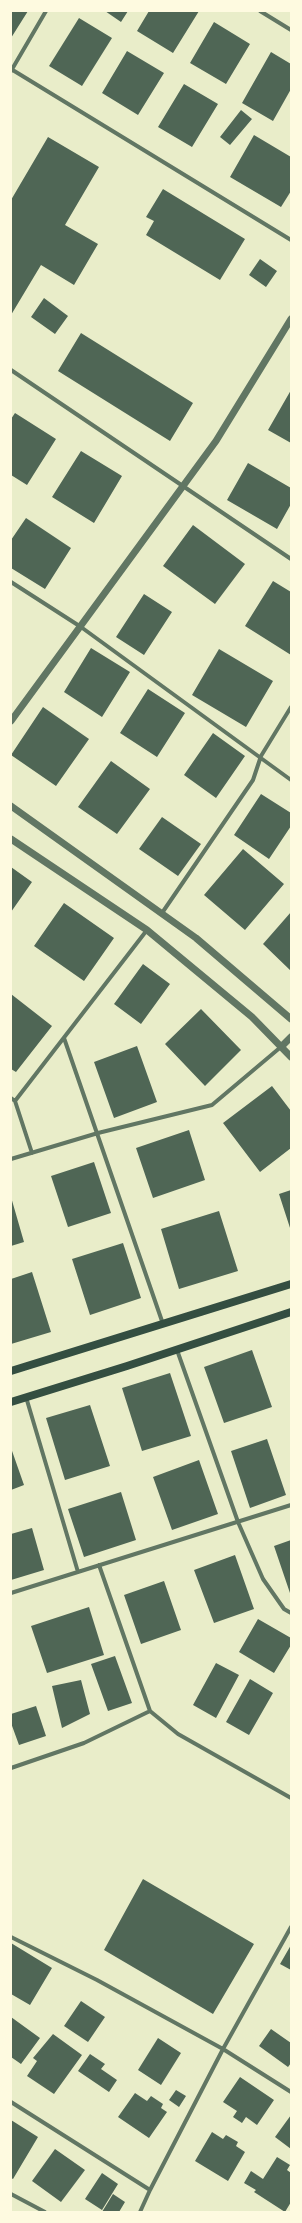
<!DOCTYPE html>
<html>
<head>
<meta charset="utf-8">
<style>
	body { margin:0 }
	#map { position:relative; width:302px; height:2223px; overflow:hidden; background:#e9edc9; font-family:"Fira Sans Condensed",sans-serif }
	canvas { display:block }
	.frame { position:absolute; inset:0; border:12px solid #fefae0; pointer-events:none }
</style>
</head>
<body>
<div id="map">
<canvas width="302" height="2223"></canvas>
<div class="frame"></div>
</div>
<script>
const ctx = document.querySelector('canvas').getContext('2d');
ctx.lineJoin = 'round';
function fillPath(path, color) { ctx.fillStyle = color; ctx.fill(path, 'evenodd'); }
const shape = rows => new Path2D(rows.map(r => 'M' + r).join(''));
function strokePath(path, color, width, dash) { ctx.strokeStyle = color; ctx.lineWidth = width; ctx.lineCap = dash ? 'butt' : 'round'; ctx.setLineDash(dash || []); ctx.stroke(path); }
const building = shape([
	[11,11,28,11,11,38],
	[105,11,128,11,121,22],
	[149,11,199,11,173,53,137,31],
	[79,18,112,38,82,86,49,66],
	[214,22,250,44,226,84,190,63],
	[127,51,164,73,138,115,102,93],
	[271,52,291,64,291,89,273,121,242,103],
	[184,84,218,104,192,147,158,127],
	[241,110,252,119,230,145,220,137],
	[254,135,291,157,291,191,281,207,230,177],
	[48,137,99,167,65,225,98,244,74,285,41,265,11,315,11,200],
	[163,189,245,239,220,280,146,235,154,221,146,217],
	[260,259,277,271,266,287,249,275],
	[44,298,68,316,55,334,31,317],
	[81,333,193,403,170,441,58,371],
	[291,390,291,443,268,430],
	[15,413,56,439,27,485,11,475,11,419],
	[81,451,122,476,94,523,52,497],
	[248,463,291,488,291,504,277,529,227,500],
	[26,518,71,548,45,589,11,568,11,540],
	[193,525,245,564,215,604,163,566],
	[273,581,291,592,291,655,245,626],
	[144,594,172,612,144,655,116,637],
	[91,648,130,672,102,717,64,692],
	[219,649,273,681,246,727,192,695],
	[148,689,185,713,157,757,120,733],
	[43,707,89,739,56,786,11,755],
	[213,733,245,756,216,798,184,775],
	[111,761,150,789,117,834,78,807],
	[261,794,291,813,291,826,269,859,234,835],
	[162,817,201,844,178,876,139,849],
	[243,849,284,884,245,930,204,895],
	[11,867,32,882,11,912],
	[64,903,114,938,84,981,34,946],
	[291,912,291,971,263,944],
	[143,964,170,984,141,1024,114,1004],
	[11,994,52,1026,16,1072,11,1069],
	[201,1009,241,1050,205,1086,165,1044],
	[137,1046,157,1102,114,1118,94,1062],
	[272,1086,291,1111,291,1148,260,1172,223,1123],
	[189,1130,205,1180,153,1198,136,1148],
	[94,1162,111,1213,68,1227,51,1176],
	[291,1190,291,1231,279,1194],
	[11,1197,24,1242,11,1246],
	[219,1211,238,1271,179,1289,161,1229],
	[123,1243,141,1298,90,1315,72,1259],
	[32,1272,51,1332,11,1344,11,1279],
	[252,1350,272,1407,224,1423,204,1367],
	[170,1373,191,1436,142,1451,122,1388],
	[90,1405,110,1466,65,1480,46,1418],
	[267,1439,286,1495,250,1508,231,1451],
	[11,1448,24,1485,11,1490],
	[199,1460,218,1514,172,1530,153,1477],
	[121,1492,136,1540,84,1557,68,1509],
	[32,1528,44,1570,11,1580,11,1534],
	[291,1540,291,1596,274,1546],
	[235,1555,254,1609,214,1623,194,1570],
	[164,1581,181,1630,141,1644,124,1595],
	[89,1607,104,1655,47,1673,31,1626],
	[258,1619,291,1638,291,1645,274,1673,239,1652],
	[115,1656,132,1703,108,1711,91,1664],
	[216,1663,239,1675,216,1718,193,1705],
	[250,1679,273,1693,249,1735,226,1722],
	[81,1680,90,1714,62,1728,52,1686],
	[36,1706,46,1736,19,1745,11,1723,11,1714],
	[143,1879,254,1944,213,2014,104,1950],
	[11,1943,52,1968,30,2005,11,1994],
	[291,1945,291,1970,280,1964],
	[81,2001,105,2017,88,2042,64,2026],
	[11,2017,40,2038,21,2064,11,2057],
	[271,2029,291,2043,291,2063,288,2067,259,2046],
	[53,2034,82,2055,54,2094,27,2076,37,2061,33,2058],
	[158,2038,181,2053,161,2085,138,2070],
	[90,2054,105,2064,101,2069,117,2080,109,2092,78,2071],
	[240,2077,274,2100,257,2125,246,2117,242,2123,233,2117,237,2111,223,2102],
	[176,2090,186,2096,179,2107,169,2100],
	[135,2093,147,2101,151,2096,163,2104,161,2108,167,2112,149,2138,118,2117],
	[291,2115,291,2149,275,2137],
	[11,2120,38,2137,13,2179,11,2178],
	[212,2132,223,2139,226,2135,238,2142,236,2146,245,2152,228,2181,195,2161],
	[55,2149,85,2170,61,2202,32,2181],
	[277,2157,290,2165,287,2170,291,2173,291,2202,285,2212,254,2192,256,2190,244,2183,251,2171,263,2179],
	[102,2173,118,2184,102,2210,85,2199],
	[113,2194,125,2202,119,2212,102,2212]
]);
const minor = shape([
	[260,11,291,30],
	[11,69,291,240],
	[11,71,46,11],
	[11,370,291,559],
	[11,582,81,627,291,780],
	[162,913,253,780,261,756,291,707],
	[64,1038,163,1324],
	[11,1098,15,1101,147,930],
	[15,1101,32,1153],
	[11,1159,98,1133,212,1105,282,1046],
	[177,1350,238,1522,263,1579,284,1609,291,1613],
	[26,1397,78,1572],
	[99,1565,150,1711,178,1734,291,1798],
	[11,1593,291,1505],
	[11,1768,84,1743,150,1711],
	[11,1937,97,1980,223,2049,291,2092],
	[11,2102,150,2190],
	[11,2194,45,2212],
	[140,2212,150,2190,223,2049,291,1927]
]);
const tertiary = shape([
	[11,721,216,441,291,319],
	[11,806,196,938,291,1019],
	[11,839,147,930,252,1017,291,1057],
	[282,1046,291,1037]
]);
const secondary = shape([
	[11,1371,291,1284],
	[11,1402,127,1366,291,1312]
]);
fillPath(building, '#4f6655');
strokePath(minor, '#617663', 4);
strokePath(tertiary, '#617663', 7);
strokePath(secondary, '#344e41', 8);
</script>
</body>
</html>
